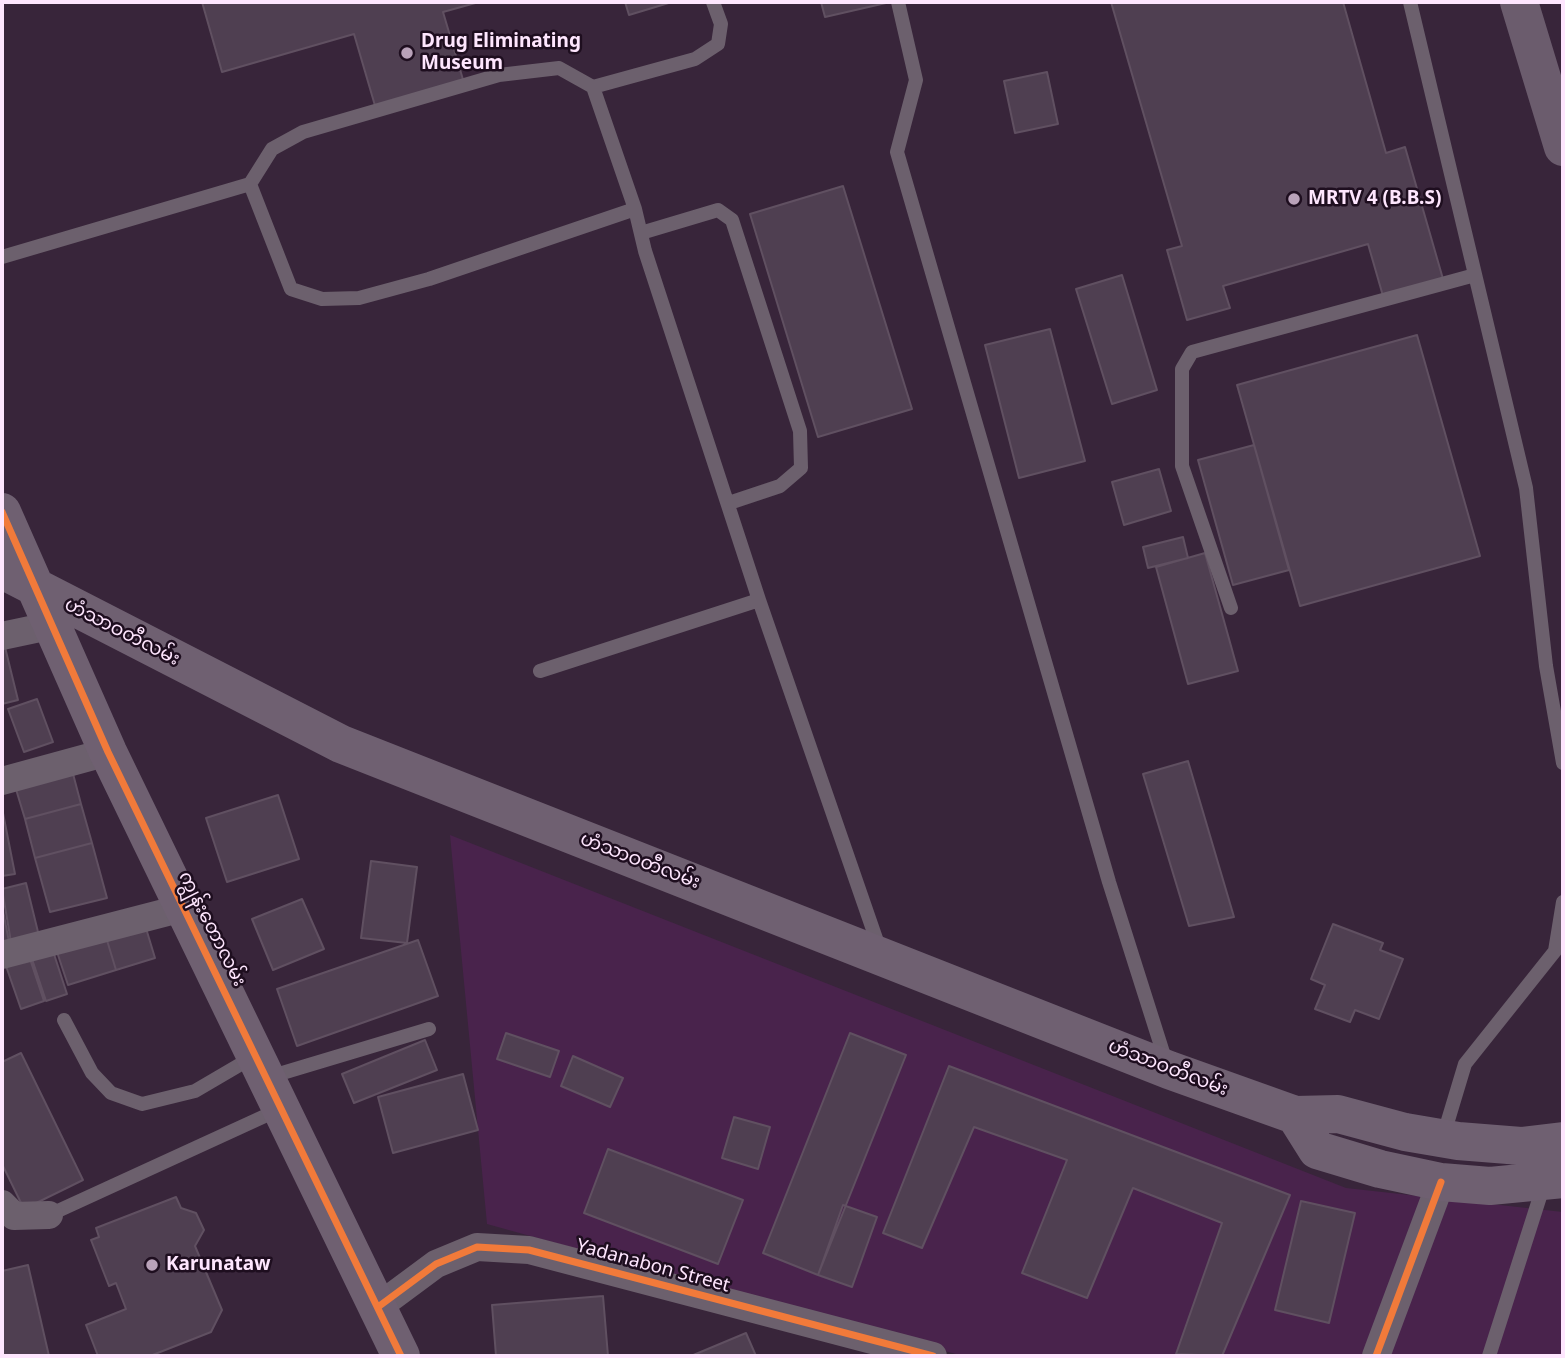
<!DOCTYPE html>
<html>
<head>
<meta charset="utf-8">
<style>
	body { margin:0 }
	#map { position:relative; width:1565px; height:1358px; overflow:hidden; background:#38253a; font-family:"Noto Sans",sans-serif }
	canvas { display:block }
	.frame { position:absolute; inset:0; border:4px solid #fee6fe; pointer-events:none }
</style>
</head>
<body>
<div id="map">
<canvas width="1565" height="1358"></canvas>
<div class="frame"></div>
</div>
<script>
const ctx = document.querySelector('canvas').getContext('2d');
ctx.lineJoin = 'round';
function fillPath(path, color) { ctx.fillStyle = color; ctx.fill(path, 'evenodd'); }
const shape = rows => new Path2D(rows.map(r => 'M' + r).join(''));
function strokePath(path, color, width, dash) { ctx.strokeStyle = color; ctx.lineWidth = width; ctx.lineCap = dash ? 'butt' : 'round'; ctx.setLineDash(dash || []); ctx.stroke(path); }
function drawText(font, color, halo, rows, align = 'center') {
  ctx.font = font + ' "Noto Sans","Noto Sans Myanmar",sans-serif'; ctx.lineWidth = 5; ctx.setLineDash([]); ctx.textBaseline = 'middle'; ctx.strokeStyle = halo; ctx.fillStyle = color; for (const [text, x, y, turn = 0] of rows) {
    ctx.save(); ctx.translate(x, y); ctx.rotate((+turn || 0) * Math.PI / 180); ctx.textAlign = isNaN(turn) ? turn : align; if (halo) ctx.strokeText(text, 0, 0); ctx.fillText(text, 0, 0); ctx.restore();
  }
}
const built = shape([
	[450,835,1346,1188,1563,1212,1563,1356,963,1356,487,1224]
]);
const building = shape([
	[202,2,479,2,443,12,464,83,376,109,354,34,222,72,202,2],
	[625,2,672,2,629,15,625,2],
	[821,2,885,2,886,3,825,17,821,2],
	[1111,2,1343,2,1386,153,1405,147,1443,279,1383,296,1368,244,1223,286,1230,308,1187,320,1167,250,1182,246,1111,2],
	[1047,72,1058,124,1015,133,1004,81,1047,72],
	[843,186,912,409,818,437,750,214,843,186],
	[1122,275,1157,390,1112,404,1076,289,1122,275],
	[1050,329,1085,461,1019,478,985,345,1050,329],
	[1417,335,1480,556,1300,606,1237,385,1417,335],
	[1254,445,1289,570,1233,585,1198,460,1254,445],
	[1159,469,1171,511,1124,525,1112,482,1159,469],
	[1183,537,1188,558,1148,568,1143,547,1183,537],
	[1205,553,1238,671,1188,684,1156,567,1205,553],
	[4,643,18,700,2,704,2,644,4,643],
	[37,699,53,742,24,752,8,709,37,699],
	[1188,761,1234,917,1189,926,1143,774,1188,761],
	[72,770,81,804,25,819,15,786,72,770],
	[278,795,299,859,227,882,206,818,278,795],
	[81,804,92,843,35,858,25,819,81,804],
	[2,808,15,874,2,876,2,808],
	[92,843,107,898,50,912,35,858,92,843],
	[371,861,417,867,407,943,361,938,371,861],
	[26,883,39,936,11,942,2,889,26,883],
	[302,899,324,949,273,970,252,919,302,899],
	[2,905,9,942,2,944,2,905],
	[1333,924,1383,943,1380,950,1403,959,1379,1019,1355,1010,1350,1022,1315,1009,1325,985,1311,979,1333,924],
	[145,925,155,958,116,970,106,937,145,925],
	[106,937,116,970,68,985,57,952,106,937],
	[418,940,438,996,297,1046,277,989,418,940],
	[53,951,67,994,46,1001,32,959,53,951],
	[30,959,44,1001,21,1009,6,966,30,959],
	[506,1033,559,1051,550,1077,497,1059,506,1033],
	[850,1033,906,1055,818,1275,763,1253,850,1033],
	[425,1040,437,1070,354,1103,342,1074,425,1040],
	[21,1053,83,1180,24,1209,2,1164,2,1062,21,1053],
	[573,1056,623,1078,610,1107,561,1086,573,1056],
	[949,1066,1290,1195,1222,1356,1176,1354,1222,1223,1133,1188,1087,1298,1022,1273,1067,1160,974,1127,922,1248,883,1233,949,1066],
	[463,1074,478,1130,393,1153,378,1097,463,1074],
	[734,1117,770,1127,758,1169,722,1158,734,1117],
	[608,1149,743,1200,718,1264,584,1213,608,1149],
	[176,1197,181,1208,196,1213,204,1230,195,1246,222,1310,211,1332,150,1356,98,1356,86,1325,126,1309,116,1283,109,1286,91,1240,99,1237,96,1228,176,1197],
	[1301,1201,1355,1213,1329,1323,1275,1310,1301,1201],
	[843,1205,877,1217,852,1287,818,1275,843,1205],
	[28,1265,49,1356,2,1356,2,1271,28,1265],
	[603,1296,608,1356,496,1356,492,1305,603,1296],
	[746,1333,756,1356,691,1356,746,1333]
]);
const lane = shape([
	[898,2,916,80,897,152,1109,882,1167,1065],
	[1410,2,1526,488,1546,666,1563,763],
	[593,87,695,59,718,44,721,24,713,2],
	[250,184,291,289,322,299,359,298,429,279,635,209],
	[641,233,718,210,732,220,800,431,801,468,780,486,729,503],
	[2,257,250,184,272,149,303,132,499,75,559,68,593,87,635,209,645,251,759,600,880,950],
	[1231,608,1182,466,1182,369,1192,352,1475,275],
	[540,671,759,600],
	[64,1020,92,1073,111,1093,142,1104,195,1091,253,1057],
	[269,1077,429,1029],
	[1443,1137,1465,1064,1555,951,1563,902],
	[49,1215,278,1110],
	[1489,1356,1544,1184]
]);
const street = shape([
	[2,636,54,625],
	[2,781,108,752],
	[2,955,183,908],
	[2,1204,14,1216,49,1215],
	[378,1307,436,1264,477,1247,529,1250,933,1356],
	[1376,1356,1441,1182]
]);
const secondary = shape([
	[2,512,108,752,401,1356],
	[2,570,341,744,1169,1070,1295,1115,1338,1114,1405,1132,1458,1141,1521,1146,1563,1141],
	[1295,1115,1317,1150,1380,1169,1441,1182,1490,1186,1563,1179]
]);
const highway = shape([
	[1519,2,1563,147]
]);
const cycleway = shape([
	[2,512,108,752,401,1356],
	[378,1307,436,1264,477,1247,529,1250,933,1356],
	[1376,1356,1441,1182]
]);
const markers = [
	[407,53,7,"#b9a2b9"],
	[1294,199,7,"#b9a2b9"],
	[152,1265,7,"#b9a2b9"]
];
const poiNames = [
	["Drug Eliminating",421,42],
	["Museum",421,64],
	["MRTV 4 (B.B.S)",1308,199],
	["Karunataw",166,1265]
];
const streetNames = [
	["ဟံသာဝတီလမ်း",122,632,27],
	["ဟံသာဝတီလမ်း",640,861,21],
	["ကျွန်းတောလမ်း",212,929,63],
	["ဟံသာဝတီလမ်း",1168,1068,21],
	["Yadanabon Street",653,1266,15]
];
fillPath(built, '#49234c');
fillPath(building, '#4f3f51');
strokePath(building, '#605061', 2);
strokePath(lane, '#6c606d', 14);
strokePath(street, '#6c606d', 28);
strokePath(secondary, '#6f6071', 38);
strokePath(highway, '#6b5c6d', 38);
strokePath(cycleway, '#f17a3a', 7);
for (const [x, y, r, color] of markers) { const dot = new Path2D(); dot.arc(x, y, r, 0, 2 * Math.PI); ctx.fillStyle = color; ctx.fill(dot); strokePath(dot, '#1e0e1f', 2.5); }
drawText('bold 19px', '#fee6fe', '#1e0e1f', poiNames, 'left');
drawText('19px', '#fee6fe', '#1e0e1f', streetNames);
</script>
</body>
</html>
